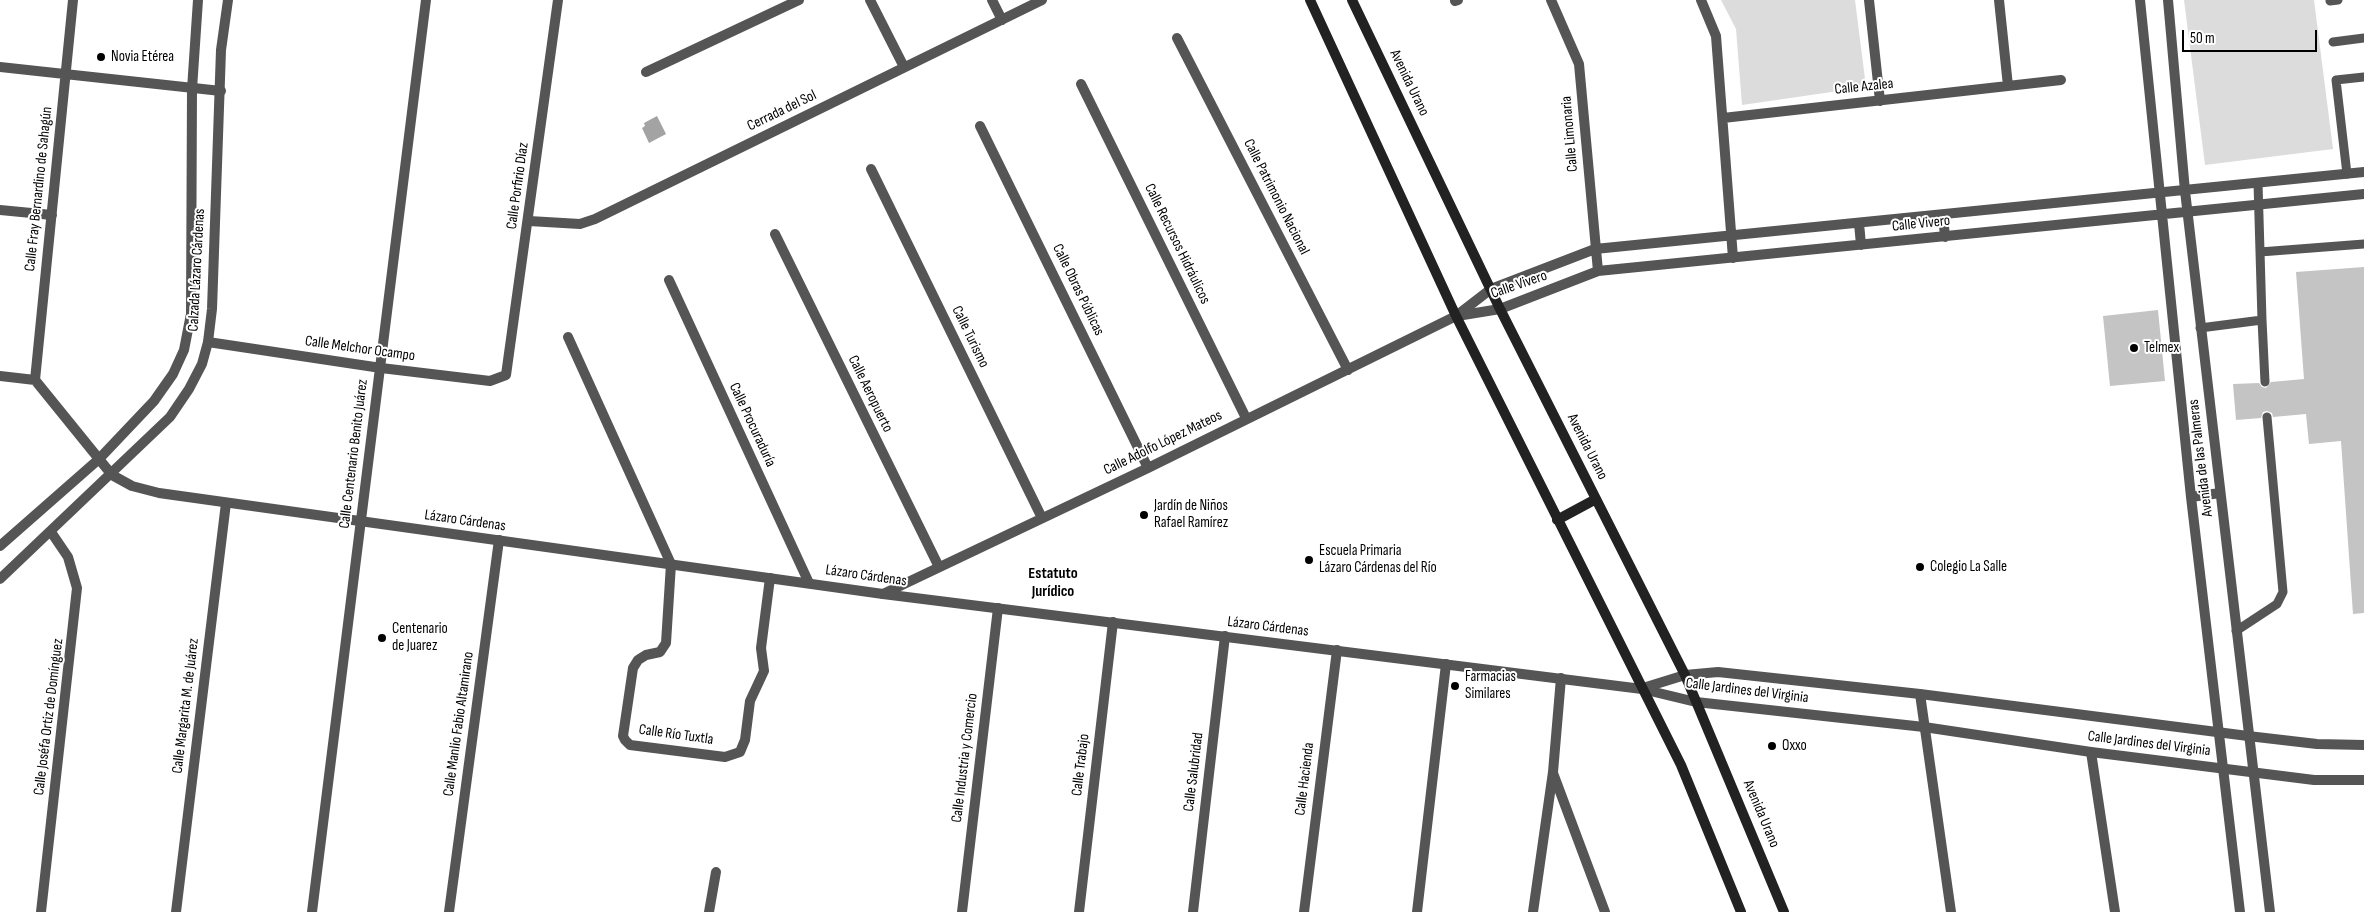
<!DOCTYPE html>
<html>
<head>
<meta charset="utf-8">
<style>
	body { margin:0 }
	#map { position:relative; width:2364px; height:912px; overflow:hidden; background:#fff; font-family:"Sofia Sans Condensed",sans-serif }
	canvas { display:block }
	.scale { position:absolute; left:2182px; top:30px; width:135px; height:22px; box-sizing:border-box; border:2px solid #000; border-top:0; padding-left:6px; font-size:15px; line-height:18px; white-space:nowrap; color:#000; -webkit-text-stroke:4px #fff; paint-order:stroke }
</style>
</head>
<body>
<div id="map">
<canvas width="2364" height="912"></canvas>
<div class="scale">50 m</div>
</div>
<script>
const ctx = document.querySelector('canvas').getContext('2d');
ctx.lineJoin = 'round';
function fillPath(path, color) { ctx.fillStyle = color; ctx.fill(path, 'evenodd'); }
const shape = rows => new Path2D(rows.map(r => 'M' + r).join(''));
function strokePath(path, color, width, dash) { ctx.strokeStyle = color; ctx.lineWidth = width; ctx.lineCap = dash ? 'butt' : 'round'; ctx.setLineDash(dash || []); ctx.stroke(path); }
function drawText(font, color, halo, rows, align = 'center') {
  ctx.font = font + ' "Sofia Sans Condensed",sans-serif'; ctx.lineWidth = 4; ctx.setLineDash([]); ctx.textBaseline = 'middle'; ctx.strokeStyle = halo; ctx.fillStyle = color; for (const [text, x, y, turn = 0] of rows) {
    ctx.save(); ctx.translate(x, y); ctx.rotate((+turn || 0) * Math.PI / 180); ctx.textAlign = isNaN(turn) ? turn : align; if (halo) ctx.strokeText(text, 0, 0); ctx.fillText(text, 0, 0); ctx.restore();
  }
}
const green = shape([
	[1721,0,1855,0,1866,87,1742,105,1736,29],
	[2184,0,2314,0,2333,149,2205,165]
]);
const water = shape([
	[657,116,666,134,649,143,642,128,645,126,644,123]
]);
const building = shape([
	[2364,267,2364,613,2353,614,2341,441,2309,444,2306,414,2273,417,2272,413,2267,411,2263,412,2261,418,2236,420,2233,384,2259,383,2262,387,2266,388,2271,382,2304,379,2296,272],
	[2158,310,2165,381,2110,386,2103,316]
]);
const service = shape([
	[2330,1,2338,0],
	[2333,42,2364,38],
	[2347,174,2336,80,2364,77],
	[2258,183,2262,320],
	[2260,252,2364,244],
	[2200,328,2262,320,2265,382],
	[2236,631,2277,604,2283,592,2267,417]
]);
const pedestrian = shape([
	[709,912,716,872]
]);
const minor = shape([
	[870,0,904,67],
	[992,0,1002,20],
	[1551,0,1579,64,1598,271],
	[1701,0,1716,36,1733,258],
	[1869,0,1880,101],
	[1999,0,2008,86],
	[2140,0,2191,497,2240,912],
	[2168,0,2185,191,2270,912],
	[1455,1,1458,0],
	[1177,38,1348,370],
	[0,67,221,91],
	[646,72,799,0],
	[1081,84,1246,418],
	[1723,118,2061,80],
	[980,126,1148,468],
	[871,169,1042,518],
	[0,210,52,215],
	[1943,215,1945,237],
	[529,221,580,224,595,219,1042,0],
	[1859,223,1861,245],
	[775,234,939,567],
	[669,280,809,583],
	[1457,316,1500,309,1598,271,2364,194],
	[568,337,671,564,666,643,660,652,646,655,638,660,633,668,623,736,625,740,630,745,725,757,740,752,745,740,750,701,764,671,761,648,770,578],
	[208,342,381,368,490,381,506,375,558,0],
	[0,376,35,380,99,459],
	[35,380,73,0],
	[2191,497,2220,493],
	[883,594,1148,468,1456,316,1491,289,1595,249,2364,172],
	[1920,694,1951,912],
	[2091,752,2115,912],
	[1553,773,1605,912],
	[41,912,77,588,68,557,51,532],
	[176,912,226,503],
	[312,912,426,0],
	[449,912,499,540],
	[962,912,998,608],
	[1079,912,1113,622],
	[1193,912,1225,636],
	[1304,912,1337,650],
	[1417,912,1446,664],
	[1533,912,1553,772,1561,678]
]);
const tertiary = shape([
	[99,459,112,475,132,486,159,493,883,594,1642,689,1696,702,1924,727,2091,752,2314,780,2364,780],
	[0,546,99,459,154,401,173,374,184,350,191,314,192,89,198,0],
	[0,579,170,417,189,389,202,364,208,342,212,309,221,50,228,0],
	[1643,688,1685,675,1718,672,1920,694,2248,736,2317,744,2364,745]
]);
const secondary = shape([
	[1310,0,1456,316,1681,765,1741,912],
	[1352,0,1500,309,1685,675,1784,912],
	[1557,520,1596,499]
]);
const markers = [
	[101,57,5,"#000"],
	[2134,348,5,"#000"],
	[1144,515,5,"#000"],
	[1309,560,5,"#000"],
	[1920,567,5,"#000"],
	[382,638,5,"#000"],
	[1455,686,5,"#000"],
	[1772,746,5,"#000"]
];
const poiNames = [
	["Novia Etérea",111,57],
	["Telmex",2144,348],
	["Jardín de Niños",1154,506],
	["Rafael Ramírez",1154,523],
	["Escuela Primaria",1319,551],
	["Lázaro Cárdenas del Río",1319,568],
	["Colegio La Salle",1930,567],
	["Centenario",392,629],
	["de Juarez",392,646],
	["Farmacias",1465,677],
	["Similares",1465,694],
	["Oxxo",1782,746]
];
const streetNames = [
	["Avenida Urano",1409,83,64],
	["Calle Azalea",1864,87,-6],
	["Cerrada del Sol",782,111,-26],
	["Calle Limonaria",1570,134,-95],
	["Calle Porfirio Díaz",518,186,-82],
	["Calle Fray Bernardino de Sahagún",39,189,-84],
	["Calle Patrimonio Nacional",1276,197,63],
	["Calle Vivero",1921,224,-6],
	["Calle Recursos Hidráulicos",1177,244,64],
	["Calzada Lázaro Cárdenas",197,270,-87],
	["Calle Vivero",1519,285,-19],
	["Calle Obras Públicas",1078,290,64],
	["Calle Turismo",970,337,64],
	["Calle Melchor Ocampo",360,349,8],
	["Calle Aeropuerto",870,394,64],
	["Calle Procuraduría",752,425,65],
	["Calle Adolfo López Mateos",1163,443,-26],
	["Avenida Urano",1587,447,63],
	["Calle Centenario Benito Juárez",354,454,-83],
	["Avenida de las Palmeras",2201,458,-97],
	["Lázaro Cárdenas",465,521,8],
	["Lázaro Cárdenas",866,576,8],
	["Lázaro Cárdenas",1268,627,7],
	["Calle Jardines del Virginia",1747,691,7],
	["Calle Margarita M. de Juárez",186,706,-83],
	["Calle Joséfa Ortiz de Domínguez",49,717,-83],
	["Calle Manlio Fabio Altamirano",459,724,-82],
	["Calle Río Tuxtla",676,735,8],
	["Calle Jardines del Virginia",2149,744,7],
	["Calle Industria y Comercio",965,758,-83],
	["Calle Trabajo",1081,765,-83],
	["Calle Salubridad",1194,772,-83],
	["Calle Hacienda",1305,779,-83],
	["Avenida Urano",1761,814,67]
];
const neighbourhoodNames = [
	["Estatuto",1053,574],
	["Jurídico",1053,592]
];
fillPath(green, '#dcdcdc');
fillPath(water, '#a3a3a3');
fillPath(building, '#c4c4c4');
strokePath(service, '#555', 9);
strokePath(pedestrian, '#555', 10);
strokePath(minor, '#555', 10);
strokePath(tertiary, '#555', 10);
strokePath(secondary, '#222', 10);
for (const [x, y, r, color] of markers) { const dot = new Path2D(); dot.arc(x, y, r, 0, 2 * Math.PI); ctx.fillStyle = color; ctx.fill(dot); strokePath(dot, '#fff', 2); }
drawText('15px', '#000', '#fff', poiNames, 'left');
drawText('15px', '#000', '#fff', streetNames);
drawText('bold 16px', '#000', '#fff', neighbourhoodNames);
</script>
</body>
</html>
